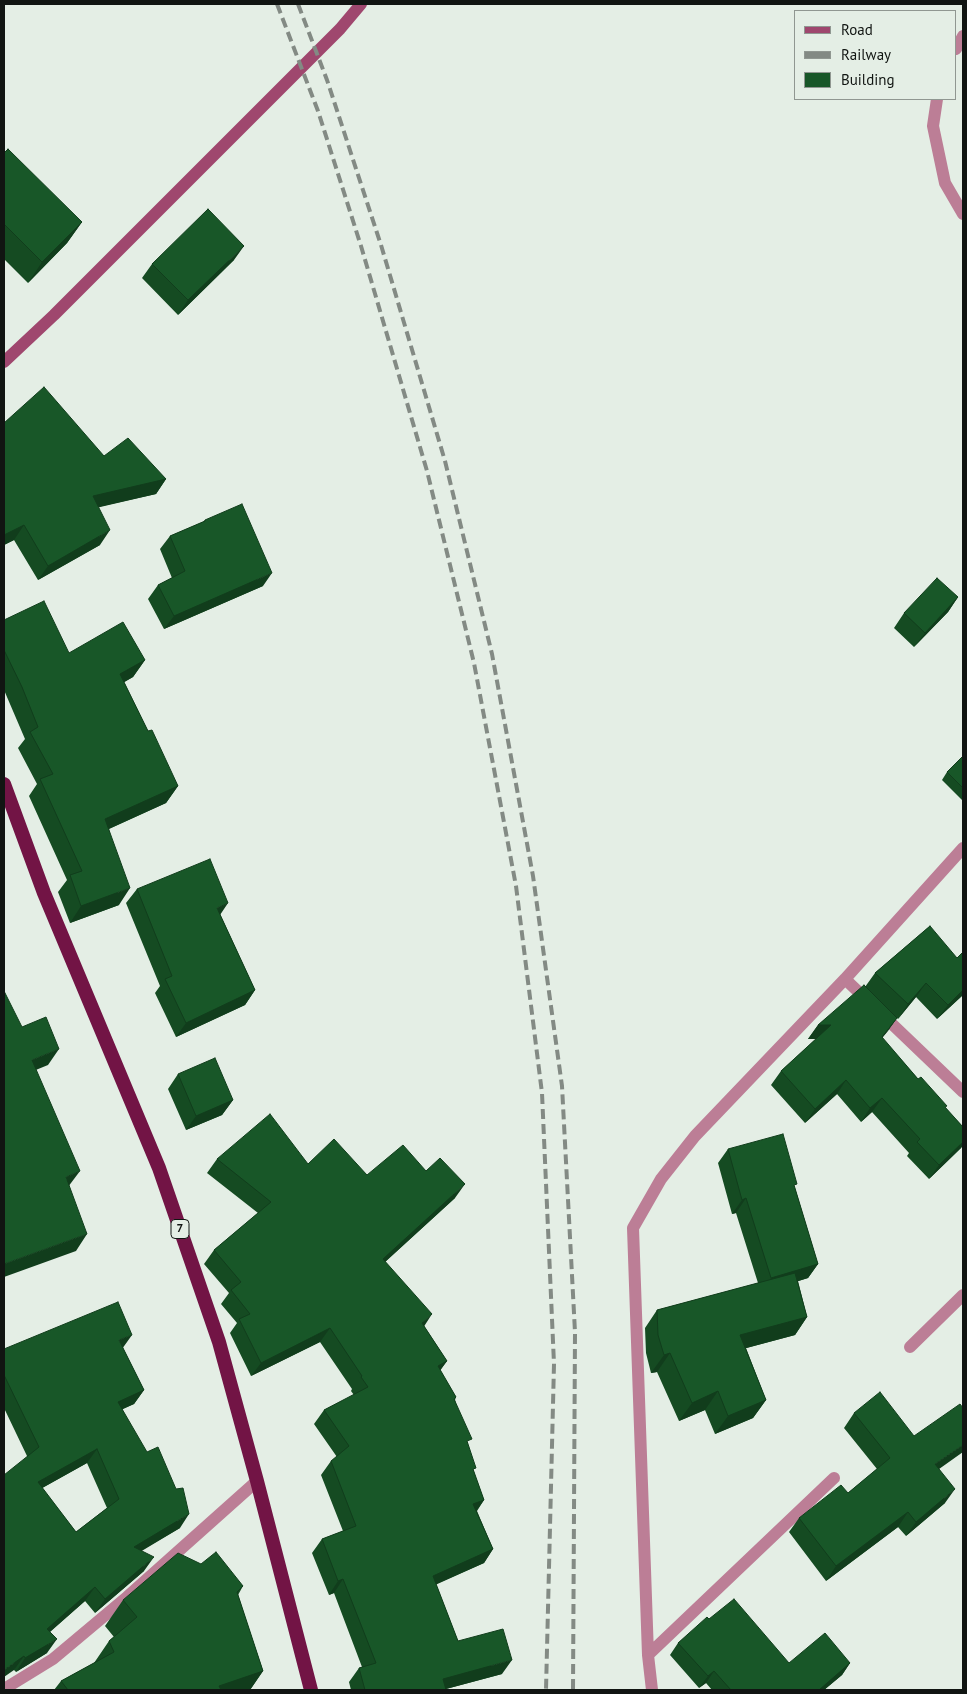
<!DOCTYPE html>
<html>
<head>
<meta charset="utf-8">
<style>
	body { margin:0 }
	#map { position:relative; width:967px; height:1694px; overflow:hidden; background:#e4eee5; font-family:"PT Sans",sans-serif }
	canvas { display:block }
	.frame { position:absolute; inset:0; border:5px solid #111512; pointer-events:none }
	.legend { position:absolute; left:794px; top:10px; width:162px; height:90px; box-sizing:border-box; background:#e4eee5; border:1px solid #909791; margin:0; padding:6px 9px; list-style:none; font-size:15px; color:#111512 }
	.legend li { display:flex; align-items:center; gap:10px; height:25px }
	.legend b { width:25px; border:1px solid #909791 }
</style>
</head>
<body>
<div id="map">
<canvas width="967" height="1694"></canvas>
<div class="frame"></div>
<ul class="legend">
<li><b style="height:6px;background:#9f476e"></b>Road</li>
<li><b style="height:6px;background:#838a84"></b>Railway</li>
<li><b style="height:14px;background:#185728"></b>Building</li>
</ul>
</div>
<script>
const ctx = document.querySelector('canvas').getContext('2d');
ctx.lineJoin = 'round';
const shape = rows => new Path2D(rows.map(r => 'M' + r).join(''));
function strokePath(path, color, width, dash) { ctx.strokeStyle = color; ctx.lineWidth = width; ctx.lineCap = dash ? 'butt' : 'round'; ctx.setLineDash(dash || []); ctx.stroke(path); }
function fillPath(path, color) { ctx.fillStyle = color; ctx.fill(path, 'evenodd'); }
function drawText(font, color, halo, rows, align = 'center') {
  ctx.font = font + ' "PT Sans",sans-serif'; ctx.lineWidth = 5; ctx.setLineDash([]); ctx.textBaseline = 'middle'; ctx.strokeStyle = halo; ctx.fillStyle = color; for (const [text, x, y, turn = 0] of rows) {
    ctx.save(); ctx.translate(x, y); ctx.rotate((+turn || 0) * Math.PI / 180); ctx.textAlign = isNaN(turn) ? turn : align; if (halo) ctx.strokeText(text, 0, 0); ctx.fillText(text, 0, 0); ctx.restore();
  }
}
const minor = shape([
	[956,49,963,36],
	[937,99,933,126,945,183,963,214],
	[845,979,963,1092],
	[910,1347,963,1295],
	[648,1655,834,1478],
	[4,1689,53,1659,127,1597,257,1481],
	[652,1690,648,1655,633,1228,661,1179,695,1136,845,979,963,848]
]);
const secondary = shape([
	[4,362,54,315,340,29,361,4]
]);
const trunk = shape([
	[4,784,44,893,159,1168,219,1342,257,1481,311,1690]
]);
const rail = shape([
	[277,4,318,111,361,246,427,471,474,663,516,886,542,1093,554,1364,546,1690],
	[298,4,327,80,381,245,445,461,492,654,533,876,562,1086,575,1332,573,1690]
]);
const wall = shape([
	[4,153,82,222,67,243,28,283,4,259],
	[234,260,178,315,142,278,152,264],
	[4,423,104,456,166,479,156,494,98,507,100,545,38,580,14,540,4,545],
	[205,520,263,586,164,629,148,599,158,585,172,578,160,549,170,536,203,522],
	[958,597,948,612,914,647,894,628,904,613],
	[4,620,69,653,145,660,133,677,124,682,148,731,178,786,166,803,109,829,119,905,70,923,58,892,67,880,29,796,37,784,18,748,25,739,4,690],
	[963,756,963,801,942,780,947,772],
	[137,889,220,914,255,990,245,1005,176,1037,155,993,160,986,126,903],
	[930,926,963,995,937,1019,916,997,898,1019,897,1018,882,1038,918,1079,963,1127,963,1145,961,1148,929,1179,907,1156,909,1153,872,1112,861,1122,837,1094,805,1123,771,1085,781,1071,816,1039,808,1039,818,1025,865,987,875,973],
	[178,1074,233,1100,222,1115,186,1130,168,1089],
	[728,1149,795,1188,818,1264,808,1278,798,1281,807,1317,795,1335,746,1348,766,1400,753,1418,715,1434,705,1410,679,1421,657,1372,651,1373,646,1353,645,1328,657,1310,758,1283,736,1213,732,1214,718,1163],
	[217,1159,308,1164,367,1175,426,1171,455,1198,385,1262,424,1326,447,1361,440,1370,456,1397,455,1400,468,1445,474,1472,484,1500,477,1511,493,1549,484,1563,436,1584,458,1641,502,1674,446,1689,446,1690,351,1690,349,1682,359,1668,362,1667,334,1593,329,1595,312,1553,322,1539,343,1531,321,1475,331,1461,337,1457,314,1424,324,1410,354,1395,351,1391,352,1389,320,1342,251,1376,230,1333,237,1323,221,1304,229,1293,204,1264,214,1250,258,1213,207,1173],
	[123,1348,144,1390,134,1404,122,1409,180,1528,142,1550,144,1571,95,1613,85,1601,50,1632,47,1653,16,1672,14,1670,27,1456,4,1408,4,1349],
	[87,1463,107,1508,76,1532,42,1488],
	[854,1413,939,1469,945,1503,906,1536,898,1527,826,1581,789,1532,799,1518,848,1493,877,1469,844,1428],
	[243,1586,238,1595,263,1671,250,1690,54,1690,61,1681,94,1663,109,1641,114,1637,105,1626,123,1600],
	[709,1619,789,1663,850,1663,842,1675,824,1690,712,1690,706,1683,699,1688,670,1655,678,1643]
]);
const shadedWall = shape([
	[82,222,67,243,28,283,42,262],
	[244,246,234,260,178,315,188,300],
	[166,479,156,494,83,511,93,496],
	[24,525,14,540,4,545,4,535],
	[110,530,100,545,38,580,48,566],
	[272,573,263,586,164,629,174,616],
	[958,597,948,612,914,647,925,633],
	[145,660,133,677,109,691,120,674],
	[178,786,166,803,93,836,105,819],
	[130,888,119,905,70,923,81,906],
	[228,903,218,918,217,908],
	[926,983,916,997,898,1019,908,1004],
	[255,990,245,1005,176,1037,186,1023],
	[963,990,963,995,937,1019,948,1005],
	[897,1018,888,1031,872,1050,882,1037],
	[818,1025,831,1025,821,1039,808,1039],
	[59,1049,48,1065,21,1076,32,1060],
	[846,1080,837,1094,805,1123,815,1109],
	[882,1098,872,1112,861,1122,870,1108],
	[233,1100,222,1115,186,1130,196,1116],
	[963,1142,963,1145,961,1148,929,1179,939,1165],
	[80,1171,68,1187,66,1177],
	[465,1184,455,1198,373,1273,383,1259],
	[746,1198,736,1213,732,1214,742,1200],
	[87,1234,76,1251,4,1277,4,1264],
	[818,1264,808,1278,761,1293,771,1278],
	[432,1314,423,1328,422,1323],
	[807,1317,795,1335,728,1353,740,1335],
	[330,1328,320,1342,251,1376,261,1363],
	[132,1335,122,1349,119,1340],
	[670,1353,657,1372,651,1373,664,1355],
	[447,1361,437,1375,438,1366],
	[144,1390,134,1404,108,1416,118,1402],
	[718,1391,705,1410,679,1421,692,1403],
	[766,1400,753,1418,715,1434,728,1416],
	[963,1445,963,1452,925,1479,935,1464],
	[97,1449,87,1463,28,1496,38,1482],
	[955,1489,945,1503,906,1536,916,1522],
	[484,1500,474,1514,473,1504],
	[908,1512,898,1527,826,1581,836,1566],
	[189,1514,180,1528,125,1561,134,1547],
	[493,1549,484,1563,424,1590,433,1576],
	[154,1557,144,1571,95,1613,105,1599],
	[343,1579,334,1593,329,1595,338,1581],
	[95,1587,85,1601,37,1643,47,1629],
	[57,1639,47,1653,16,1672,25,1658],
	[24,1656,14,1670,4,1677,4,1670],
	[512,1660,502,1674,442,1690,443,1679],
	[850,1663,842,1675,824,1690,819,1690],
	[263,1671,250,1690,216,1690,219,1686],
	[714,1671,706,1683,699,1688,708,1676]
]);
const building = shape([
	[8,149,82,222,42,262,4,224,4,153,8,149],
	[208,209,244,246,188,300,152,264,208,209],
	[44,387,104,456,128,438,166,479,93,496,110,530,48,566,24,525,4,535,4,423,44,387],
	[242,504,272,573,174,616,158,585,185,571,170,536,205,521,205,520,242,504],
	[937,578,958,597,925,633,904,613,937,578],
	[44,601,69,653,123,622,145,660,120,674,148,731,152,730,178,786,105,819,130,888,81,906,70,875,82,871,40,779,53,774,30,732,38,727,22,687,4,650,4,620,44,601],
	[963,756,963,788,947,772,963,756],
	[210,859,228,903,217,908,255,990,186,1023,165,979,172,976,137,889,210,859],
	[930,926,957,958,963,952,963,990,948,1005,926,983,908,1004,875,973,930,926],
	[864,985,897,1018,882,1037,918,1079,921,1077,947,1106,945,1107,963,1127,963,1142,939,1165,917,1142,920,1139,882,1098,870,1108,846,1080,815,1109,781,1071,831,1025,818,1025,864,985],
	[4,991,22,1027,46,1017,59,1049,32,1060,80,1171,66,1177,87,1234,4,1264,4,991],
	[215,1058,233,1100,196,1116,178,1074,215,1058],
	[270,1114,308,1164,334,1139,367,1175,403,1145,426,1171,440,1158,465,1184,383,1259,432,1314,422,1323,447,1361,438,1366,456,1397,454,1399,472,1439,467,1441,476,1468,473,1469,484,1500,473,1504,493,1549,433,1576,458,1641,503,1629,512,1660,443,1679,446,1690,365,1690,359,1668,376,1663,343,1579,338,1581,322,1539,356,1526,331,1461,349,1446,324,1410,368,1387,361,1377,362,1376,330,1328,261,1363,239,1319,250,1314,231,1290,241,1282,214,1250,271,1202,217,1159,270,1114],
	[783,1134,797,1184,794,1185,818,1264,771,1278,746,1198,742,1200,728,1149,783,1134],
	[795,1273,807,1317,740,1335,766,1400,728,1416,718,1391,692,1403,670,1353,664,1355,658,1335,657,1310,795,1273],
	[118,1302,132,1335,119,1340,144,1390,118,1402,147,1452,158,1447,176,1489,183,1488,189,1514,134,1547,154,1557,105,1599,95,1587,47,1629,57,1639,25,1658,24,1656,4,1670,4,1475,39,1447,4,1375,4,1349,118,1302],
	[97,1449,119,1499,76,1532,38,1482,97,1449],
	[880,1392,914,1436,960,1404,963,1408,963,1445,935,1464,955,1489,916,1522,908,1512,836,1566,799,1518,841,1485,848,1493,890,1458,854,1413,880,1392],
	[216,1552,243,1586,237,1592,263,1671,219,1686,221,1690,68,1690,61,1681,114,1652,109,1641,137,1617,123,1600,178,1553,201,1564,216,1552],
	[734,1599,789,1663,825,1633,850,1663,819,1690,731,1690,714,1671,708,1676,678,1643,707,1617,709,1619,734,1599]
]);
const shields = [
	[180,1229,18]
];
const shieldNames = [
	["7",180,1229]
];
strokePath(minor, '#bc7e96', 12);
strokePath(secondary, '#9f476e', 12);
strokePath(trunk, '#721445', 14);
strokePath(rail, '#838a84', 4, [10, 5]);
fillPath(wall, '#154b22');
fillPath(shadedWall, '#113d1c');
fillPath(building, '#185728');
strokePath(building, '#113d1c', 1);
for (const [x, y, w] of shields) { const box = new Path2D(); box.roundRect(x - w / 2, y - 9.5, w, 19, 4); ctx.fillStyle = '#e4eee5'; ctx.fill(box); strokePath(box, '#111512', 1); }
drawText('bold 12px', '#111512', null, shieldNames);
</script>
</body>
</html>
